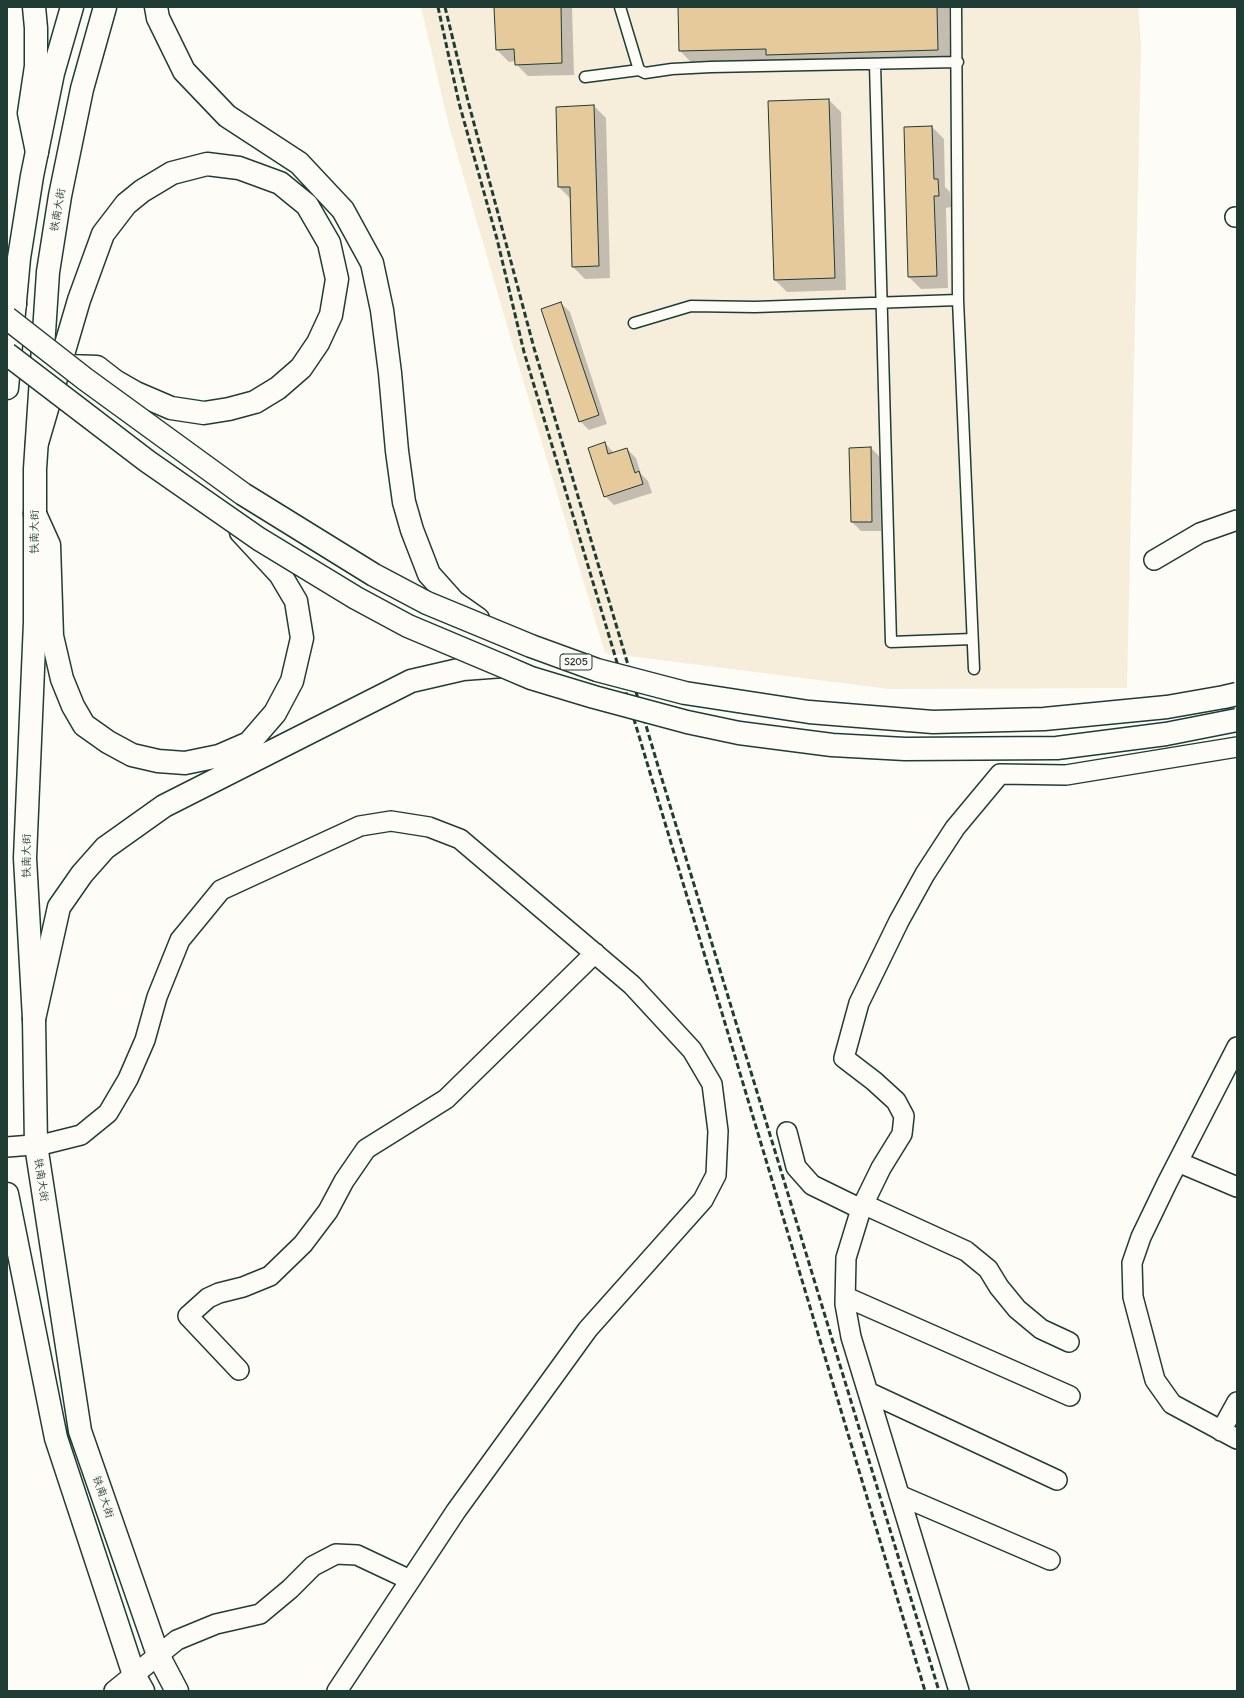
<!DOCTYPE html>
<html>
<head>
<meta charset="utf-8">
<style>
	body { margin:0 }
	#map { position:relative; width:1244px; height:1698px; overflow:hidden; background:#fdfcf7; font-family:Delius,sans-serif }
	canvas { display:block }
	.frame { position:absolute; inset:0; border:8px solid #1f3d34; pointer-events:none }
</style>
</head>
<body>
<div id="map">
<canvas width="1244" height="1698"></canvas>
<div class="frame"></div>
</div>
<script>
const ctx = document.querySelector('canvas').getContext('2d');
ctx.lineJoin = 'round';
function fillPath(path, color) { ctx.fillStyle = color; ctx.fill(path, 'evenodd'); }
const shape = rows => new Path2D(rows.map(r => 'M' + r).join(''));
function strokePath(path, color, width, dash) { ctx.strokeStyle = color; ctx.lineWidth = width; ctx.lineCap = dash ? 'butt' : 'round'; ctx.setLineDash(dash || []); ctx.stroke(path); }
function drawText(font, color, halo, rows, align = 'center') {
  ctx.font = font + ' Delius,"LXGW WenKai TC",sans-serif'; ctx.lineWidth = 3; ctx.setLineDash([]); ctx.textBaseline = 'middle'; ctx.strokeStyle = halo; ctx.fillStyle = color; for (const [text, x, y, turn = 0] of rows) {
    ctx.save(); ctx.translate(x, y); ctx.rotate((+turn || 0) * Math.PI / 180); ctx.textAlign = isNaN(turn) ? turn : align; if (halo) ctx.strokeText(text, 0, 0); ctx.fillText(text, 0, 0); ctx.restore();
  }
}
const built = shape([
	[421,7,1138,7,1141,44,1127,688,889,689,605,653,515,353,449,126]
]);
const shadow = shape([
	[495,7,572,7,574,75,528,76,516,64,515,61,509,62,497,50],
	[679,7,949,7,950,62,779,67,773,60,692,63,680,51],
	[829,100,841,112,846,290,787,292,775,280],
	[594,106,606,118,610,278,585,279,573,267,571,199,559,187],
	[932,127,944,139,945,187,950,192,951,207,946,208,948,288,921,289,909,277],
	[561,303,570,312,607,424,589,430,580,421],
	[605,443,614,453,627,449,636,458,641,474,648,481,652,493,614,505,605,496],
	[871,448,880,457,881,531,861,531,852,522,850,449]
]);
const building = shape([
	[494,7,561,7,562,63,515,65,514,49,496,50,494,7],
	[678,7,937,7,938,50,766,55,766,49,679,51,678,7],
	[829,99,835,278,774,280,768,101,829,99],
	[594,105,599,266,572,267,570,187,558,187,556,107,594,105],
	[932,126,934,179,938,179,939,196,934,196,937,276,908,277,904,127,932,126],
	[561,302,599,415,579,422,541,309,561,302],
	[605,442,608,454,627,448,635,473,639,471,643,484,604,497,588,448,605,442],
	[871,447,872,522,851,522,849,448,871,447]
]);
const lane = shape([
	[620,7,639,70],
	[956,7,958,300,974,669],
	[875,64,891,642,972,639],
	[585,77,639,70,645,73,672,69,711,67,958,62],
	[634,323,691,306,755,307,958,300]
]);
const street = shape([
	[1235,217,1237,217],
	[1154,560,1200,533,1237,520],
	[1237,1047,1167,1183,1141,1237,1132,1263,1133,1297,1155,1380,1172,1404,1237,1439],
	[787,1132,796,1167,812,1185,861,1209],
	[7,1147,45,1144,81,1135,108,1113,128,1079,145,1040,157,997,180,940,221,890,360,826,391,821,429,827,460,839,632,985,692,1050,712,1084,718,1131,716,1175,703,1200,588,1329,456,1511,337,1691],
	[1178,1162,1237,1187],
	[863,1204,966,1251,988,1269,999,1287,1017,1309,1041,1329,1069,1342],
	[846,1297,1070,1396],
	[239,1370,188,1316,208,1298,219,1293,243,1287,270,1276,303,1244,328,1211,344,1181,366,1149,446,1099,595,953],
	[868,1392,1057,1480],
	[1221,1431,1237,1402],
	[899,1495,1050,1560],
	[114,1691,177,1640,216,1624,260,1614,290,1589,313,1566,336,1554,357,1555,410,1580],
	[959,1691,851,1337,845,1304,846,1258,861,1209,881,1168,902,1134,904,1116,896,1101,874,1081,844,1058,859,1003,899,921,925,874,955,828,1000,774,1066,775,1237,747]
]);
const secondary = shape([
	[105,7,82,89,60,196,48,272,35,469,35,622,25,858,34,1019,36,1145,80,1431,158,1655,177,1691],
	[7,388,19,258,32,176,53,73,72,7],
	[7,1194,56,1438,134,1675,143,1691]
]);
const primary = shape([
	[34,7,36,28,36,66,29,113,37,152],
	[156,7,158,18,184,71,227,116,299,163,343,210,372,263,382,310,390,373,397,451,404,502,412,530,429,574,454,602,478,619],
	[7,328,15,304],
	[37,443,79,300,103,234,126,204,142,191,172,173,207,164,239,168,280,183,307,205,329,243,337,279,331,315,318,343,301,368,278,388,255,402,229,409,204,413,171,408,136,393,115,381,97,367,68,366],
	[35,514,49,545,52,636,62,679,73,706,84,725,108,742,132,755,158,761,185,763,219,756,249,743,275,713,292,681,302,638,296,601,280,574,241,532],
	[34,1019,59,907,82,874,105,848,164,806,411,681,463,669,503,666]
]);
const rail = shape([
	[438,7,459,103,497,239,524,352,925,1691],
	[445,7,468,101,534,348,658,766,939,1691]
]);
const primaryBridge = shape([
	[7,318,85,379,243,494,374,575,427,603,531,646,597,670,685,693,809,712,933,722,1044,719,1167,707,1224,697,1237,694],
	[7,354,147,461,259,539,356,598,408,626,503,666,531,678,594,697,687,722,739,733,832,745,905,749,1057,748,1166,734,1237,720]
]);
const shields = [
	[576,662,32]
];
const shieldNames = [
	["S205",576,662]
];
const streetNames = [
	["铁南大街",58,210,-80],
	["铁南大街",35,532,-90],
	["铁南大街",27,856,-90],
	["铁南大街",41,1180,81],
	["铁南大街",103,1497,71]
];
fillPath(built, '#f6eddb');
fillPath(shadow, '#0003');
fillPath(building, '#e7ca9b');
strokePath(building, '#1f3d34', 1);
strokePath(lane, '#1f3d34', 13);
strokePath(street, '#1f3d34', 22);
strokePath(secondary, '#1f3d34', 25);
strokePath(primary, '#1f3d34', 25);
strokePath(lane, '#fdfcf7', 10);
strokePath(street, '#fdfcf7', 19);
strokePath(secondary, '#fdfcf7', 22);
strokePath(primary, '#fdfcf7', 22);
strokePath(rail, '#1f3d34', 3, [6, 3]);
strokePath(primaryBridge, '#1f3d34', 25, []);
strokePath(primaryBridge, '#fdfcf7', 22);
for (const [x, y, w] of shields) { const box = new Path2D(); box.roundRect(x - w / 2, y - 8, w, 16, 3); ctx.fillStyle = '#fdfcf7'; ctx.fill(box); strokePath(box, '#1f3d34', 1); }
drawText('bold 10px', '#1f3d34', null, shieldNames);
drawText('11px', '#1f3d34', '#fdfcf7', streetNames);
</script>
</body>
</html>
